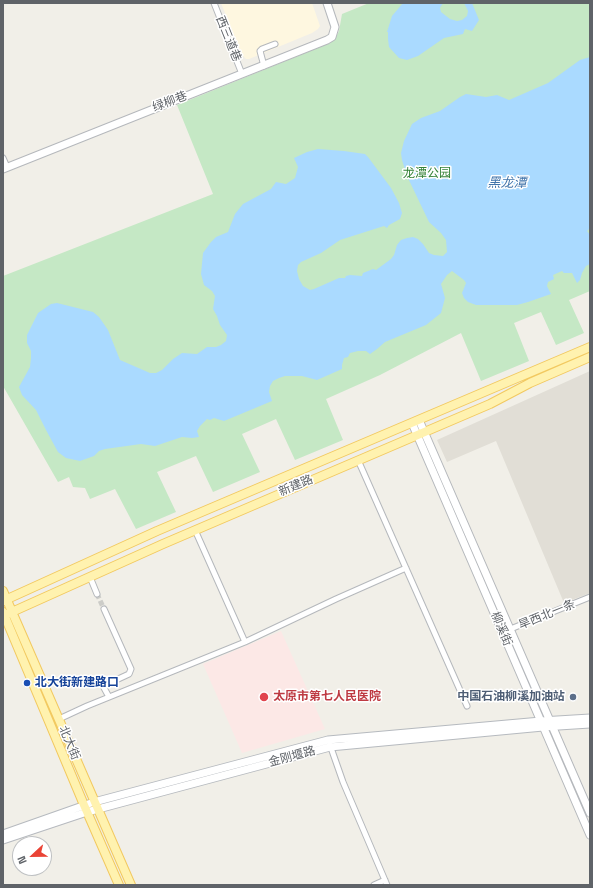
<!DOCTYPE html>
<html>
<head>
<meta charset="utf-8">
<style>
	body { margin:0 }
	#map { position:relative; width:593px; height:888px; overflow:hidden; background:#f1efe8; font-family:"Space Grotesk",sans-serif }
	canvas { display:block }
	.frame { position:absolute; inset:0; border:4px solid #5f6368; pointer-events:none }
	.north { position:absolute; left:12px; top:836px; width:40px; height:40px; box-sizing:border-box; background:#fff; border:1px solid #bfc1c3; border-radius:50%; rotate:248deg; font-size:11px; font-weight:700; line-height:16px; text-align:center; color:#5f6368 }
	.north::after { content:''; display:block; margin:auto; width:14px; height:18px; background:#ea4335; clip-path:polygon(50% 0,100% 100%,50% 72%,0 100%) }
</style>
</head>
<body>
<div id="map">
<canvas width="593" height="888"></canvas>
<div class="frame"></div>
<div class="north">N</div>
</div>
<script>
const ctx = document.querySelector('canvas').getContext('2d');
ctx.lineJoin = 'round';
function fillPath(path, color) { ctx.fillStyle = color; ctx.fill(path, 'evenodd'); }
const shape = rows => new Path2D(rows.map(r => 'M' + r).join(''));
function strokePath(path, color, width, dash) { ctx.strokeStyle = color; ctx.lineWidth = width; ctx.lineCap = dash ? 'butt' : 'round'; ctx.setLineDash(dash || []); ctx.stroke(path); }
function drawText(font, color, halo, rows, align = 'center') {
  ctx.font = font + ' "Space Grotesk","Noto Sans SC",sans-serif'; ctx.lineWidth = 3; ctx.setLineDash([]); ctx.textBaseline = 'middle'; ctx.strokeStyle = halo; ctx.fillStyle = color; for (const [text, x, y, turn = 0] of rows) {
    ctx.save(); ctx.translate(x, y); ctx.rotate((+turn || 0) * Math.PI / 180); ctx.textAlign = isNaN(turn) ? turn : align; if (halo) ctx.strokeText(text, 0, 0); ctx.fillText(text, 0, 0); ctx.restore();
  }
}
const commercial = shape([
	[221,3,312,3,320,26,318,29,312,33,249,59,246,59,242,55]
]);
const education = shape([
	[590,371,590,593,564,603,496,441,447,462,437,440]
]);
const medical = shape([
	[281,631,325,729,242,753,203,664]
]);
const green = shape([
	[369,3,590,3,590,291,569,300,584,333,556,345,541,312,514,323,529,361,481,381,461,333,380,375,326,399,343,440,295,460,276,419,242,434,260,472,213,492,196,456,157,472,176,512,136,529,115,489,90,499,85,488,73,487,69,477,58,482,3,386,3,276,213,194,177,105,330,43,336,37,339,31,342,14]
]);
const water = shape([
	[403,3,443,3,440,8,441,12,450,19,457,21,462,20,467,16,468,11,464,3,472,3,479,20,472,31,465,29,463,34,444,38,418,56,407,60,399,58,389,47,388,39,388,32,387,32,392,16],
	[590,57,590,228,587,231,590,235,590,264,586,266,582,273,580,280,577,283,572,273,564,273,562,271,553,275,554,279,548,282,547,286,551,294,528,302,517,305,476,305,468,302,464,298,462,293,466,283,464,280,452,271,447,275,441,284,445,298,441,313,426,325,385,342,377,349,370,354,366,351,358,351,350,353,348,357,344,358,342,365,342,369,317,380,302,376,285,376,279,378,273,381,270,386,269,392,272,401,224,421,214,418,210,420,207,419,200,426,197,431,199,437,192,438,182,437,155,446,141,444,105,449,99,451,94,456,80,461,66,458,58,452,46,430,36,410,22,395,19,387,30,367,31,358,31,351,27,343,27,335,38,313,51,304,57,303,93,312,99,317,108,330,120,360,150,373,156,373,162,370,173,359,182,353,197,354,207,347,216,347,221,345,226,341,227,335,220,325,217,316,213,309,215,296,212,291,204,285,201,274,203,253,211,242,216,237,228,232,235,214,243,204,271,189,276,182,286,184,295,178,298,167,294,158,307,152,318,149,344,151,365,154,368,157,391,188,399,203,402,213,400,219,389,225,387,228,384,226,340,240,321,253,301,262,298,265,297,271,299,279,303,286,310,290,314,289,339,278,345,278,346,276,350,275,362,276,363,273,373,269,376,270,391,259,394,255,397,245,401,240,407,238,413,237,418,239,423,244,429,253,434,255,443,256,447,252,446,240,441,233,429,222,407,176,402,160,401,153,404,141,412,124,421,118,440,111,460,97,466,94,486,97,497,95,509,100,548,83,580,60]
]);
const minorTunnel = shape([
	[97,594,104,609]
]);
const minor = shape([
	[214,3,242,74],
	[264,66,260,51,262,49,275,44],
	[3,158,7,167],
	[358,460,467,706],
	[195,530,245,642],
	[90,577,97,594],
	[104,609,131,669,129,674,103,686,109,697],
	[503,632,590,597],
	[59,719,87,706,245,642,336,599,406,568],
	[330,745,343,782,387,885],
	[374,885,385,880]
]);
const tertiary = shape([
	[3,169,327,40,332,37,335,27,327,3],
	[419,420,590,813],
	[412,423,590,835]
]);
const secondary = shape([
	[3,834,94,802,328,740,541,721,590,718],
	[3,840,87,812,330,747,543,727,590,724]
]);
const primary = shape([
	[3,591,131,885],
	[3,601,157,531,590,347],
	[3,612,84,805,119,885],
	[3,616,163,544,490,404,530,383,590,357]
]);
const markers = [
	[27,683,4,"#1a4fb4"],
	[264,697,5,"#e0444e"],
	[573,697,4,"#5c6f8a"]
];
const streetNames = [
	["西三道巷",228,39,68],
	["绿柳巷",170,102,-21],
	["新建路",296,486,-23],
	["旱西北一条",547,615,-22],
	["柳溪街",501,629,67],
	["北大街",69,743,67],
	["金刚堰路",292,757,-15]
];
const parkNames = [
	["龙潭公园",427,174]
];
const transitNames = [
	["北大街新建路口",35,683]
];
const healthNames = [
	["太原市第七人民医院",273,697]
];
const serviceNames = [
	["中国石油柳溪加油站",565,697]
];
const waterNames = [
	["黑龙潭",507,183]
];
fillPath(commercial, '#fef7e0');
fillPath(education, '#e1ded6');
fillPath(medical, '#fce8e6');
fillPath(green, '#c5e8c5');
fillPath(water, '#aadaff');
strokePath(minorTunnel, '#ccccc8', 5, [5, 2.5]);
strokePath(minor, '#b5b8bc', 7);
strokePath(tertiary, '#b5b8bc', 9);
strokePath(secondary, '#b6babf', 9);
strokePath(primary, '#f2c960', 10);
strokePath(minor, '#fff', 5);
strokePath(tertiary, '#fff', 7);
strokePath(secondary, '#fff', 7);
strokePath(primary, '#fff2af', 8);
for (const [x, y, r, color] of markers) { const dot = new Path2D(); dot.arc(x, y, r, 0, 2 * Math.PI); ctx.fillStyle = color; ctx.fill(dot); strokePath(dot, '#fff', 1.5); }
drawText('12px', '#5f6368', '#fff', streetNames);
drawText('12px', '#348238', '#fff', parkNames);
drawText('bold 12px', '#164399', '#fff', transitNames, 'left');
drawText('bold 12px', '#be3a42', '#fff', healthNames, 'left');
drawText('bold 12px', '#4e5e75', '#fff', serviceNames, 'right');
drawText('italic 13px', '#4174aa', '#fff', waterNames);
</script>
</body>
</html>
